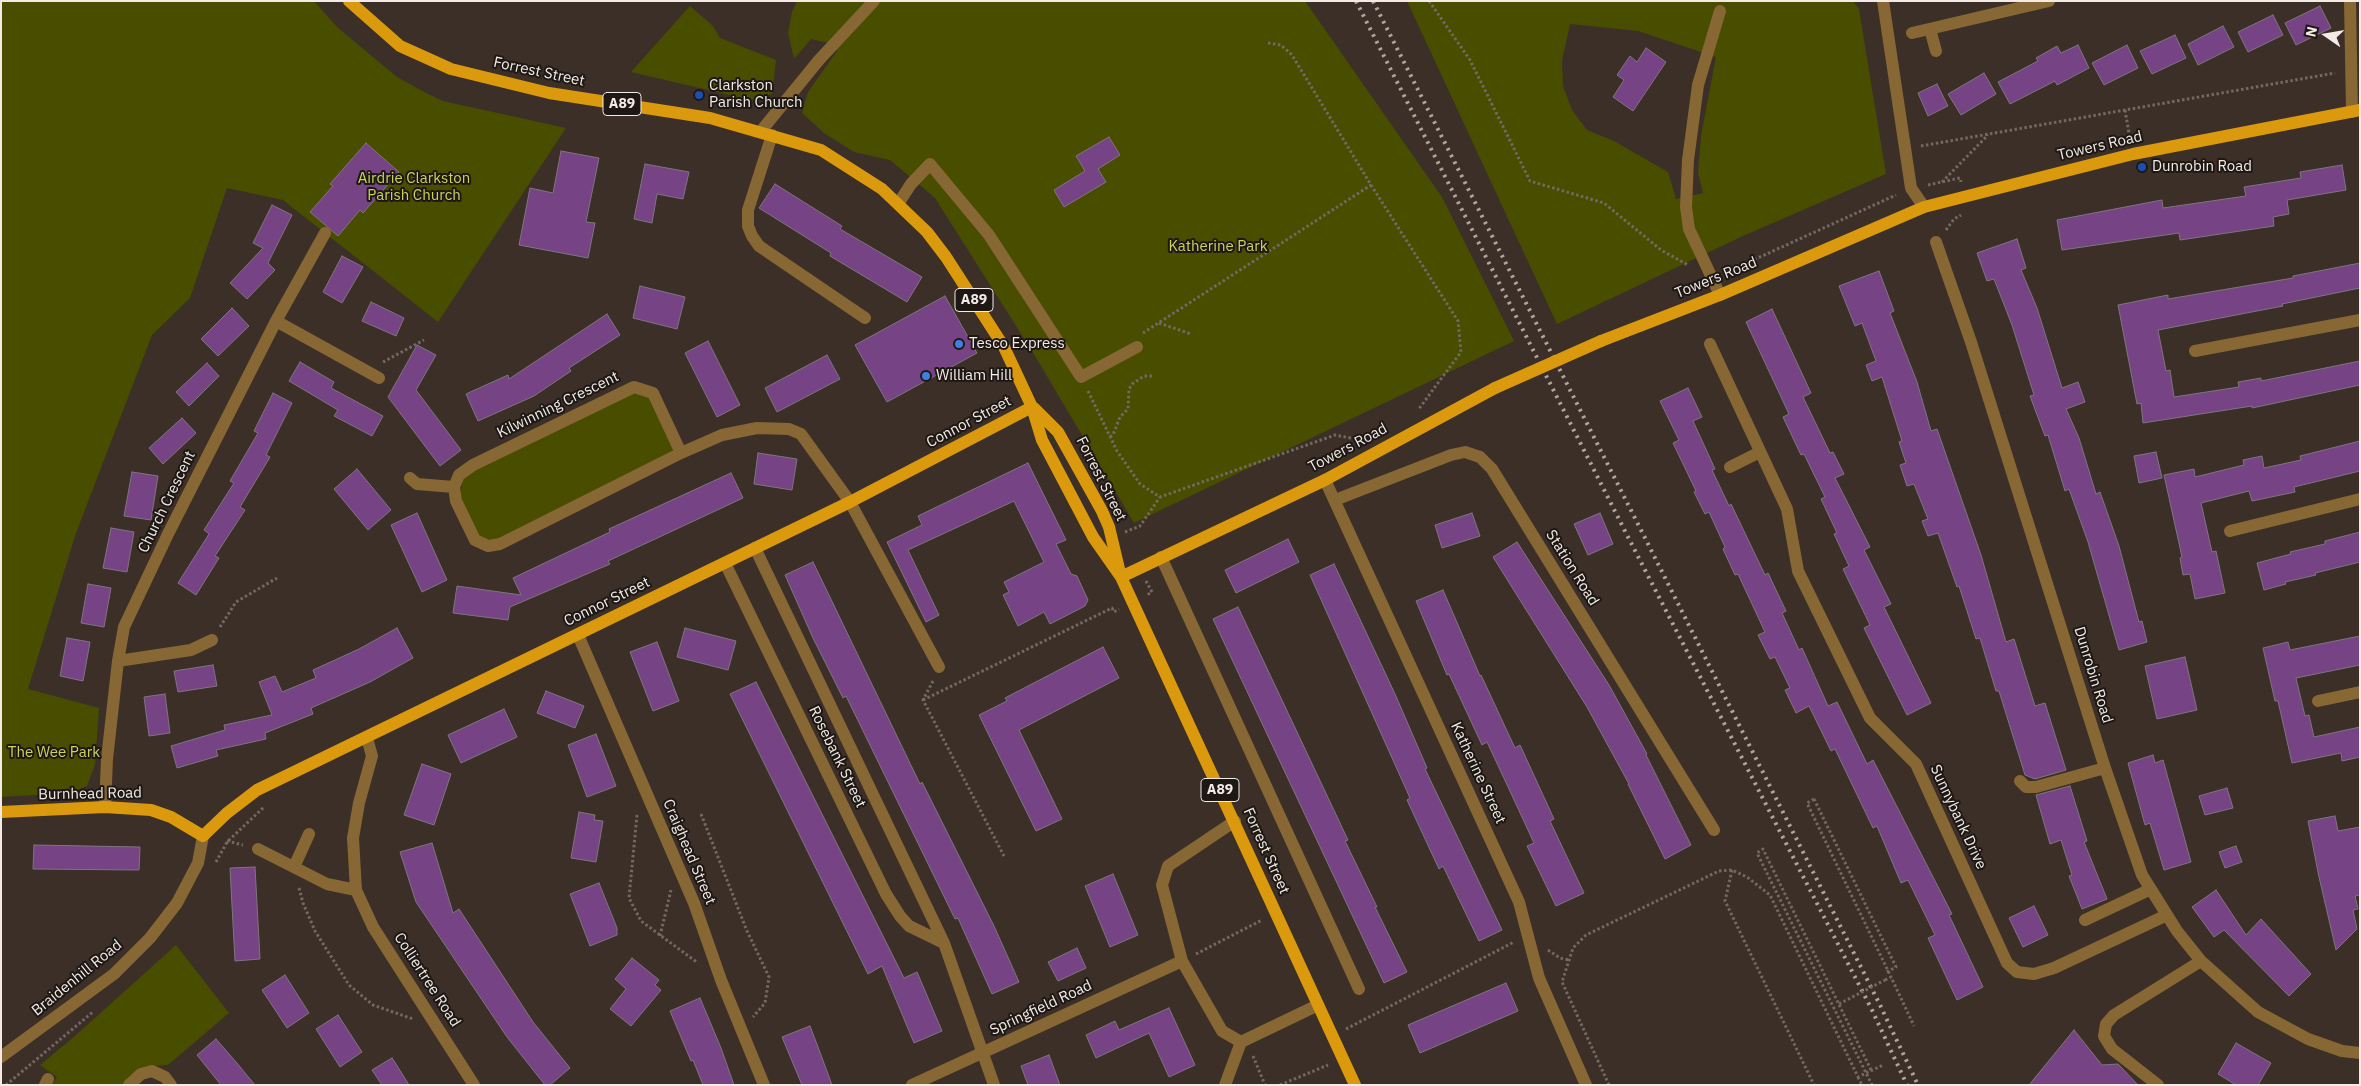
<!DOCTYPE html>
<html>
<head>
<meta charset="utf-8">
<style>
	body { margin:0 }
	#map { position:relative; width:2361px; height:1086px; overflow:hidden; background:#3c2f28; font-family:"IBM Plex Sans",sans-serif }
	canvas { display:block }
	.frame { position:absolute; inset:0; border:2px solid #f4ebe6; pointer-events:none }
	.north { position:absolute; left:2301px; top:10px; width:50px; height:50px; -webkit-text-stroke:4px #1e1815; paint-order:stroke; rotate:283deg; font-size:14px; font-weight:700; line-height:20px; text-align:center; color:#f4ebe6 }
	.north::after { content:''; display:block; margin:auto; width:18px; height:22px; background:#f4ebe6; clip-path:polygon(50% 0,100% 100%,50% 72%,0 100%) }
</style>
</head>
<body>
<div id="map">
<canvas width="2361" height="1086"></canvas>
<div class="frame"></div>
<div class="north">N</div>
</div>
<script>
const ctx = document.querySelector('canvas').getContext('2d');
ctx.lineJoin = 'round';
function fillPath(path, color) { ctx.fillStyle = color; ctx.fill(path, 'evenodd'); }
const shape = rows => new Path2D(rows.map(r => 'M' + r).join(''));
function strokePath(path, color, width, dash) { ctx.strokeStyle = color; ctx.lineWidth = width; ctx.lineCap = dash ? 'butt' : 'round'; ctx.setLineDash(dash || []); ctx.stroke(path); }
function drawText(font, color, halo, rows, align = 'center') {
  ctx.font = font + ' "IBM Plex Sans",sans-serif'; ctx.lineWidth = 4; ctx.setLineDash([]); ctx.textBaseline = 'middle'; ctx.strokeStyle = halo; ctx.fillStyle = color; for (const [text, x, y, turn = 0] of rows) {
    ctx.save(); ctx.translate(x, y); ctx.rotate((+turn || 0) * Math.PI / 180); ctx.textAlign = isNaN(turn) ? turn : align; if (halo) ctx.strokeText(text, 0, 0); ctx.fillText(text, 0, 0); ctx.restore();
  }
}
const green = shape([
	[1,1,314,1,337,27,397,77,430,95,443,101,566,128,438,322,283,200,227,188,190,298,152,335,76,533,28,689,99,708,95,765,87,786,71,793,1,797],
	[797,1,1305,1,1442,197,1514,341,1134,523,1035,356,935,198,890,160,854,152,824,133,802,113,808,92,837,51,833,44,811,39,794,59,788,33,792,12],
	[1407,1,1853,1,1859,9,1886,174,1743,236,1557,324],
	[1570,24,1638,31,1716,57,1701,136,1698,173,1703,193,1676,199,1668,172,1614,141,1587,130,1572,110,1563,86,1562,61],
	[690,6,713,26,720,38,776,60,772,94,751,100,631,72],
	[635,391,650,397,674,450,498,540,477,538,459,501,463,478,476,468],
	[176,945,229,1013,168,1065,152,1066,121,1085,52,1085,57,1077,40,1065,75,1036]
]);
const building = shape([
	[2320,6,2331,28,2296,45,2285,23,2320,6],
	[2273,15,2283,35,2248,52,2238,32,2273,15],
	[2223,26,2234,47,2198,65,2188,44,2223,26],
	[2175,35,2186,58,2152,74,2140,51,2175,35],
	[2078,45,2089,68,2057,85,2055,81,2010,104,1998,82,2038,61,2036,58,2057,46,2061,53,2078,45],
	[2127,45,2138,68,2104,85,2092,63,2127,45],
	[1646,48,1666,62,1633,111,1613,97,1624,80,1617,75,1630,56,1637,62,1646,48],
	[1984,73,1996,94,1961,115,1948,94,1984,73],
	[1937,84,1948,106,1928,116,1918,93,1937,84],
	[1109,137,1120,155,1098,169,1106,182,1064,207,1054,190,1085,171,1076,156,1109,137],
	[366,143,399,172,363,213,360,210,338,236,310,212,333,186,330,184,366,143],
	[561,151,599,158,586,222,595,223,588,258,519,245,530,188,553,193,561,151],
	[645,164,689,172,683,199,657,194,652,223,634,219,645,164],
	[2342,165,2346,190,2287,200,2289,214,2273,217,2274,226,2180,240,2179,233,2062,250,2057,220,2162,200,2163,208,2246,196,2244,187,2301,178,2300,172,2342,165],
	[775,184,842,226,840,229,922,277,907,302,830,256,831,253,759,208,775,184],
	[272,205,292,215,268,263,275,270,247,299,230,283,263,248,253,243,272,205],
	[2017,239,2026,268,2021,270,2037,308,2062,388,2078,382,2085,402,2066,409,2079,438,2096,494,2100,492,2119,546,2139,622,2142,621,2147,642,2119,650,2088,542,2069,489,2065,491,2048,435,2045,436,2030,396,2034,395,2012,325,1994,279,1987,281,1977,253,2017,239],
	[342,256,363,267,342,303,323,292,342,256],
	[2360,263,2360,288,2282,304,2283,306,2158,330,2166,371,2170,370,2174,397,2239,387,2238,382,2261,378,2261,381,2360,361,2360,385,2252,408,2252,406,2143,423,2141,403,2137,404,2118,305,2168,295,2168,299,2293,278,2293,276,2360,263],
	[1879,271,1894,311,1890,313,1917,382,1931,431,1937,429,1981,555,2006,642,2014,639,2035,706,2045,703,2066,770,2035,779,2025,775,1999,691,1996,691,1980,638,1976,639,1959,586,1957,587,1938,533,1928,536,1922,521,1928,519,1914,484,1907,486,1900,465,1906,463,1899,442,1902,441,1882,377,1872,381,1866,365,1876,361,1862,323,1855,326,1839,286,1879,271],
	[640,286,685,297,677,329,633,318,640,286],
	[945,296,977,353,887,402,855,345,945,296],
	[371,302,404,318,396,336,362,321,371,302],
	[232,308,249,326,218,356,201,339,232,308],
	[1772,309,1811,393,1803,397,1830,453,1833,452,1844,474,1835,478,1870,547,1864,550,1891,604,1884,607,1931,703,1907,715,1864,628,1870,625,1843,569,1849,566,1834,534,1837,533,1821,499,1825,497,1804,454,1801,455,1783,417,1789,414,1746,322,1772,309],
	[607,314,620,335,569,368,571,371,534,396,478,421,466,394,508,375,509,379,607,314],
	[708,341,740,405,717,417,685,353,708,341],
	[417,345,436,355,416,390,461,450,440,466,388,397,417,345],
	[827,355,840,379,777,412,765,388,827,355],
	[300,362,334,382,331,388,383,416,372,436,334,416,338,410,289,381,300,362],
	[207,363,219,376,189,406,176,392,207,363],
	[1688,388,1702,417,1693,421,1715,469,1712,470,1729,506,1731,504,1765,575,1768,573,1786,611,1782,613,1799,650,1802,648,1828,706,1837,702,1867,764,1873,760,1952,914,1949,915,1983,987,1957,1000,1928,938,1935,935,1908,880,1901,883,1877,826,1873,828,1835,749,1831,751,1809,706,1796,713,1785,690,1790,688,1775,657,1770,659,1758,635,1765,632,1738,574,1735,575,1723,549,1725,547,1709,512,1705,514,1694,492,1696,491,1673,443,1679,440,1660,401,1688,388],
	[273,393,292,403,266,455,270,457,240,507,245,510,215,556,219,558,196,595,178,583,209,534,204,530,234,483,230,481,258,433,254,431,273,393],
	[182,418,196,433,163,464,149,448,182,418],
	[2360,441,2360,471,2294,487,2295,492,2252,501,2249,491,2201,503,2212,552,2216,551,2225,593,2195,599,2190,574,2183,575,2180,558,2182,557,2164,475,2194,469,2195,477,2244,465,2243,460,2262,456,2264,468,2301,460,2300,456,2360,441],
	[2156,452,2162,478,2139,483,2134,456,2156,452],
	[758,453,797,459,792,490,754,484,758,453],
	[1028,463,1066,540,1056,544,1071,574,1077,576,1088,600,1085,606,1050,624,1044,612,1018,626,1003,595,1009,592,1004,582,1044,562,1014,501,908,550,939,615,926,622,887,542,922,525,918,516,1028,463],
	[357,469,391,510,368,530,334,489,357,469],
	[132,472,158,476,151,520,124,516,132,472],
	[731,473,743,498,608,561,610,564,510,607,508,620,453,613,457,586,521,595,513,578,610,532,609,529,731,473],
	[417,513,447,580,422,592,391,525,417,513],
	[1472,513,1480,536,1442,548,1435,525,1472,513],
	[1600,513,1613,544,1588,555,1574,524,1600,513],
	[111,528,134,532,127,572,103,568,111,528],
	[2360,532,2360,562,2315,573,2316,575,2285,582,2286,584,2264,590,2257,563,2291,554,2290,552,2325,544,2325,541,2360,532],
	[1288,539,1299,562,1236,593,1225,570,1288,539],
	[1517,542,1609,685,1647,754,1646,755,1691,845,1665,859,1628,784,1629,784,1587,707,1493,557,1517,542],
	[813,562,920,784,922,782,994,926,1019,982,992,994,958,918,955,919,846,696,843,698,813,638,785,575,813,562],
	[1334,564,1395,694,1427,768,1425,769,1502,930,1479,941,1443,866,1439,869,1407,800,1410,798,1310,575,1334,564],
	[88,584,111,588,104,627,81,623,88,584],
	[1443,590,1480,676,1481,675,1515,748,1520,745,1554,819,1550,821,1584,893,1556,906,1527,846,1534,843,1509,789,1487,742,1482,745,1449,674,1447,675,1416,601,1443,590],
	[1238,607,1348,840,1345,841,1377,907,1375,907,1407,972,1384,983,1213,619,1238,607],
	[397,628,413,658,370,682,311,708,313,714,265,733,266,739,216,750,218,756,177,768,171,746,225,730,224,725,272,715,259,682,275,676,282,692,316,678,313,670,359,649,397,628],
	[685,628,736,641,728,670,677,657,685,628],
	[2360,636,2360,665,2296,678,2305,716,2309,715,2314,737,2360,727,2360,757,2342,761,2341,753,2292,763,2278,701,2275,701,2263,648,2288,642,2290,650,2360,636],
	[67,638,90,642,83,681,60,676,67,638],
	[657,642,679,701,653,711,630,652,657,642],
	[1103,647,1119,678,1019,730,1062,819,1036,831,979,715,1007,701,1005,698,1103,647],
	[2185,657,2197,710,2157,719,2145,666,2185,657],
	[213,665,217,686,178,692,174,671,213,665],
	[756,682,904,978,917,972,942,1031,914,1043,882,966,868,974,730,694,756,682],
	[546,691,584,706,575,728,537,713,546,691],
	[165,694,170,733,149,736,144,697,165,694],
	[504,709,517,737,461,763,448,735,504,709],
	[596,734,616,786,587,797,568,745,596,734],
	[2153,755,2155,763,2163,760,2191,862,2164,870,2150,823,2145,825,2128,763,2153,755],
	[422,764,451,774,434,825,404,815,422,764],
	[2070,786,2087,841,2084,842,2107,899,2082,909,2069,876,2072,875,2061,840,2050,844,2036,795,2070,786],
	[2227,788,2233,808,2205,815,2199,796,2227,788],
	[579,812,595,815,594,820,603,821,596,862,571,858,579,812],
	[2335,816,2338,831,2360,827,2360,895,2355,896,2358,909,2353,910,2357,929,2336,950,2319,877,2308,821,2335,816],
	[432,843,453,913,459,909,533,1022,570,1068,550,1085,545,1085,507,1037,416,902,400,852,432,843],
	[34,845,140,847,139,870,33,869,34,845],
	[2236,846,2242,862,2225,868,2219,852,2236,846],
	[255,867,260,959,235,961,230,868,255,867],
	[1113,874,1138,935,1110,947,1085,886,1113,874],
	[599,883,617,928,617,935,590,946,570,894,599,883],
	[2216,890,2246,935,2261,919,2311,974,2289,996,2224,930,2214,937,2192,907,2216,890],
	[2034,906,2048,935,2023,947,2009,918,2034,906],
	[1077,948,1086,968,1058,981,1048,962,1077,948],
	[632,958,659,980,655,985,661,990,631,1026,610,1009,626,989,615,979,632,958],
	[285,975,309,1013,287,1028,262,990,285,975],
	[1506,983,1518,1011,1420,1053,1408,1025,1506,983],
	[700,998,721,1048,734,1085,703,1085,693,1060,691,1061,670,1011,700,998],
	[1169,1008,1195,1065,1169,1077,1149,1033,1096,1058,1086,1035,1115,1021,1119,1030,1169,1008],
	[338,1015,362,1052,340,1067,316,1029,338,1015],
	[810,1026,821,1055,832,1085,802,1085,782,1037,810,1026],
	[2074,1030,2102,1065,2118,1064,2138,1085,2029,1085,2074,1030],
	[216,1039,236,1062,255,1085,221,1085,197,1055,216,1039],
	[2236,1043,2271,1063,2258,1085,2236,1085,2218,1074,2236,1043],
	[1049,1055,1060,1085,1028,1085,1021,1066,1049,1055],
	[392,1058,396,1064,409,1085,382,1085,372,1070,392,1058]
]);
const path = shape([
	[1429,1,1470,60,1530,181,1604,203,1661,250,1688,265],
	[1268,43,1281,45,1292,55,1371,185,1458,321,1461,352,1418,410],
	[2125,110,2130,139],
	[1921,146,2335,73],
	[1942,182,1988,135],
	[1928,185,1960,178,1961,182],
	[1946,230,1954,219,1961,215],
	[1727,272,1896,195],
	[1159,323,1191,334],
	[1143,333,1371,185],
	[383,362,424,340],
	[1088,391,1117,451,1140,484,1160,497,1335,435,1361,440],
	[1110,437,1113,435,1120,417,1128,409,1129,389,1132,384,1144,376,1152,376],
	[1125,532,1140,526,1160,497],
	[1146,581,1152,592,1147,595],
	[220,627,236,602,277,578],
	[933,681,923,700,1004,856],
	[923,700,1112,608,1114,612,1119,609],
	[1814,799,1896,967,1885,973],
	[701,814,747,931,769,977,765,1003,753,1017],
	[637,815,629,898,641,921,698,963],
	[227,841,243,845],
	[216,862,227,842,264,807],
	[1732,870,1725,901,1814,1085],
	[299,888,303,903,315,931,349,985,373,1005,413,1019],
	[660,936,671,890],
	[1548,950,1560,958,1569,960],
	[1196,954,1262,920],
	[1885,980,1891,977,1914,1026],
	[1346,1029,1514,942],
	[1253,1056,1265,1085],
	[1871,1070,1763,849,1757,853,1872,1085],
	[1858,1077,1862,1085],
	[6,1085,94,1011],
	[1280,1085,1328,1065],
	[1609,1085,1562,982,1573,948,1586,935,1719,871,1732,870,1747,877,1770,895,1858,1077,1883,1065]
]);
const minor = shape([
	[1883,1,1911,188,1924,207],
	[2350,1,2352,112],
	[1930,29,1936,51],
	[1912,33,2049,1],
	[761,131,819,60,874,1],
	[772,135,748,210,748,226,752,236,759,246,865,318],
	[898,204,911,184,930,164,989,235,1081,377,1137,347],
	[1936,242,1971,342,2105,768,2142,875,2177,931,2201,961,2258,1012,2308,1039,2342,1051,2360,1053],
	[1720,295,1689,229,1686,207,1688,160,1698,85,1720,11],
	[276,321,379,378],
	[1710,344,1787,509,1798,571,1870,718,1916,764,2007,963,2017,972,2034,974,2054,968,2167,915],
	[2195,351,2360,320],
	[681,453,500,544,488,546,475,540,456,501,454,487,459,475,473,465,634,387,653,393,681,453,722,435,757,428,789,429,801,434,850,502,939,667],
	[1730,467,1760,452],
	[410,478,417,484,454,487],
	[1325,480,1519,902,1539,978,1586,1085],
	[1335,500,1451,455,1465,452,1480,457,1492,469,1714,830],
	[2230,531,2360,499],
	[755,548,944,943,994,1085],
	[1161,557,1359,989],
	[725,563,886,894,900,916,909,926,944,943],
	[578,635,694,903,721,980,764,1085],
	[118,661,191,650,212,640],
	[2318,701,2360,692],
	[367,738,372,756,359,803,353,838,356,890,373,927,474,1085],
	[2020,781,2026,787,2036,787,2105,768],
	[105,807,107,759,118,661,124,627,168,534,276,321,325,233],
	[1235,821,1168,866,1162,885,1182,961,1222,1031,1241,1042,1318,1005],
	[258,849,327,884,356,890],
	[294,867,309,834],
	[2085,920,2151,889],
	[1,1057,114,974,150,938,177,903,198,863,203,836],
	[45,1085,48,1079],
	[129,1085,141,1074,152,1071,165,1077,171,1085],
	[912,1085,1182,961],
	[1225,1085,1241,1042],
	[2158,1085,2112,1049,2104,1036,2106,1024,2114,1015,2201,961]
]);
const major = shape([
	[349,1,400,46,451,69,549,93,710,118,821,150,882,189,927,232,946,257,1004,347,1032,407,1042,440,1093,537,1121,577,1355,1085],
	[1601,341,1720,295,1924,207,2133,154,2360,110],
	[1034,408,1058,432,1102,511,1109,527,1119,569],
	[1121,577,1325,480,1495,388],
	[1,812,105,807,151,810,171,817,203,836,227,813,257,790,850,502,1032,407]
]);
const rail = shape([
	[1356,1,1628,537,1872,1010,1907,1085],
	[1373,1,1641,530,1880,1005,1918,1085]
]);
const pathBridge = shape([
	[1814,799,1807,803,1891,977],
	[1839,1004,1885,980]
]);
const majorBridge = shape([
	[1495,388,1601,341]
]);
const markers = [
	[699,95,5,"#1a4fb4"],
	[2142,167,5,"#1a4fb4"],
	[959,344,5,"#3f7fe0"],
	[926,376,5,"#3f7fe0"]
];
const shields = [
	[622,104,38],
	[974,300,38],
	[1220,790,38]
];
const shieldNames = [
	["A89",622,104],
	["A89",974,300],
	["A89",1220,790]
];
const streetNames = [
	["Forrest Street",539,72,12],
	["Towers Road",2100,146,-13],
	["Towers Road",1716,278,-22],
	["Kilwinning Crescent",558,405,-26],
	["Connor Street",969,422,-28],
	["Towers Road",1348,448,-28],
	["Forrest Street",1101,479,63],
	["Church Crescent",167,502,-64],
	["Station Road",1572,568,58],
	["Connor Street",607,602,-26],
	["Dunrobin Road",2093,675,73],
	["Rosebank Street",837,757,64],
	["Katherine Street",1478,773,65],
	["Burnhead Road",90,794,-1],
	["Sunnybank Drive",1958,817,65],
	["Forrest Street",1266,851,66],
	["Craighead Street",689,852,67],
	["Braidenhill Road",77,978,-39],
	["Colliertree Road",427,980,57],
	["Springfield Road",1041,1008,-25]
];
const poiNames = [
	["Clarkston",709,86],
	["Parish Church",709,103],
	["Dunrobin Road",2152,167],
	["Tesco Express",969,344],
	["William Hill",936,376]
];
const parkNames = [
	["Airdrie Clarkston",414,179],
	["Parish Church",414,196],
	["Katherine Park",1218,247],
	["The Wee Park",54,753]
];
fillPath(green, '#484d00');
fillPath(building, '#764384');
strokePath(building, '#7f7581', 1);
strokePath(path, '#746862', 3, [2.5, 2.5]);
strokePath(minor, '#876734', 12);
strokePath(major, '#db990d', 12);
strokePath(rail, '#afa59f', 4, [2.5, 5]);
strokePath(pathBridge, '#746862', 3, [2.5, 2.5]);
strokePath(majorBridge, '#db990d', 12);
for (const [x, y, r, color] of markers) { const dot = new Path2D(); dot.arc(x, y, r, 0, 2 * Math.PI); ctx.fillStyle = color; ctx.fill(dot); strokePath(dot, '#1e1815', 2); }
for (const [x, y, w] of shields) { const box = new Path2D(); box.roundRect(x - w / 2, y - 11.5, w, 23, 4); ctx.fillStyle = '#1e1815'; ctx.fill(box); strokePath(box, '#f4ebe6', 1); }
drawText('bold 14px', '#f4ebe6', null, shieldNames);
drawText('15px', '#f4ebe6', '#1e1815', streetNames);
drawText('15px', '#f4ebe6', '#1e1815', poiNames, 'left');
drawText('15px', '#c9d55a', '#1e1815', parkNames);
</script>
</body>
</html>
